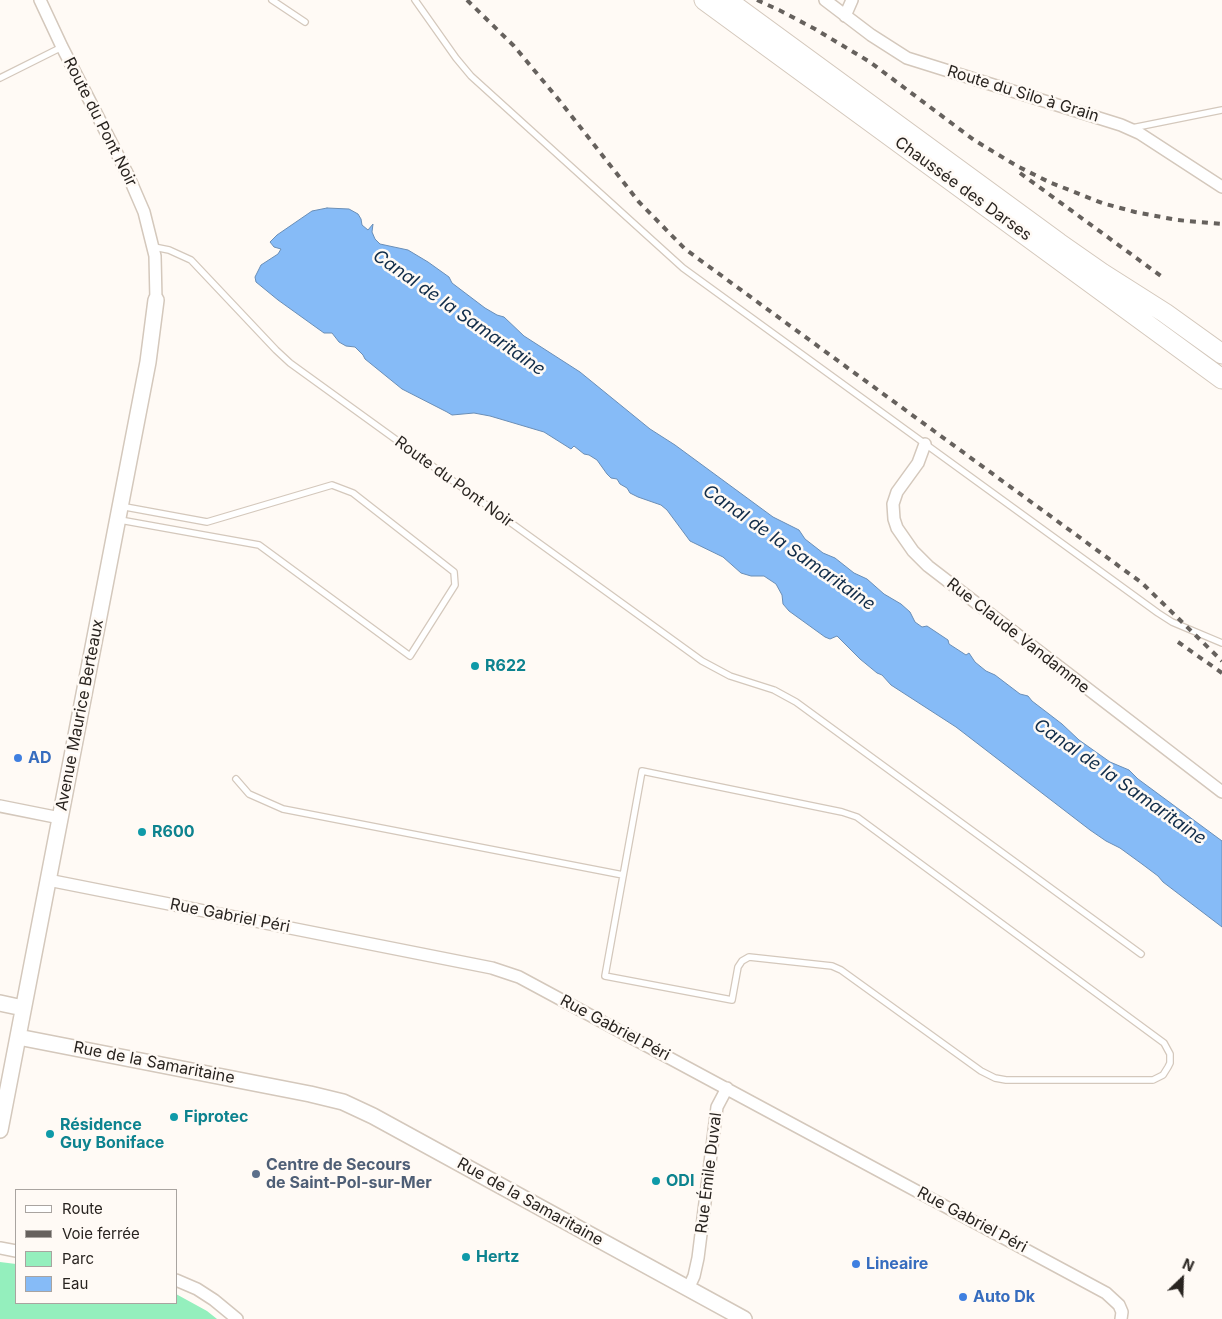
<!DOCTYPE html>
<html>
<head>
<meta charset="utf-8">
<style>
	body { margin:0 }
	#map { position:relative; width:1222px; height:1319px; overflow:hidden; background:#fffaf5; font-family:Inter,sans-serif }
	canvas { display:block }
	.legend { position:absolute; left:15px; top:1189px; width:162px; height:115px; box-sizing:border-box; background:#fffaf5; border:1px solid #a9a4a0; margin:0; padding:6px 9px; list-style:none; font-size:15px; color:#292420 }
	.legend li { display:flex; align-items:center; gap:10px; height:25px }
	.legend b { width:25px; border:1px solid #a9a4a0 }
	.north { position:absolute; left:1157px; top:1254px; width:50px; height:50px; -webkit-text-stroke:4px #fffaf5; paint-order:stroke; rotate:24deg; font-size:14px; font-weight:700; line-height:20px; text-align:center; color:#292420 }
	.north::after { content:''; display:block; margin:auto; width:18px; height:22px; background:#292420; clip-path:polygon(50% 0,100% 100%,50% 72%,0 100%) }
</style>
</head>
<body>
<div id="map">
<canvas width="1222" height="1319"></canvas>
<ul class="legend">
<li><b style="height:6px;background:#fff"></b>Route</li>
<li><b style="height:6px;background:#66615d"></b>Voie ferrée</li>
<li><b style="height:14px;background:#94efbd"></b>Parc</li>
<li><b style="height:14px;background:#86bbf7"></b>Eau</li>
</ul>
<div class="north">N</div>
</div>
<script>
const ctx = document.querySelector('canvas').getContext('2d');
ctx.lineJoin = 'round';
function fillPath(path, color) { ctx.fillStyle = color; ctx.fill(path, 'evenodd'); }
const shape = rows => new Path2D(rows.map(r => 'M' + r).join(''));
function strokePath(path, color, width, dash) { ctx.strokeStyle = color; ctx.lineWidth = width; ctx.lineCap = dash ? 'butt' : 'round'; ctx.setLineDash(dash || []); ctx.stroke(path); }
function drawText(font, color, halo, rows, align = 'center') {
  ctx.font = font + ' Inter,sans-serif'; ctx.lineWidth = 5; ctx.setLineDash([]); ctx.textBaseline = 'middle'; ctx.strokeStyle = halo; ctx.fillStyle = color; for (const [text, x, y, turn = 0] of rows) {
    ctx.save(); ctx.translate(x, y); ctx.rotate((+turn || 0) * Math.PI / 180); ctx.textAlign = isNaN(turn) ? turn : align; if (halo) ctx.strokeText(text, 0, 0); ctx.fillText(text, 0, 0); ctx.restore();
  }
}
const green = shape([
	[0,1262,16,1264,16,1303,176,1303,176,1294,207,1311,217,1319,0,1319]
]);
const water = shape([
	[327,208,349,209,358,214,361,219,362,225,368,230,373,224,372,232,375,239,380,244,408,250,428,262,449,277,452,283,485,308,497,315,504,317,524,336,580,372,650,429,675,445,773,517,799,530,805,539,823,553,835,558,854,573,867,579,884,594,901,604,910,612,915,622,922,627,927,626,948,640,949,644,966,655,969,653,975,662,986,671,995,675,1020,694,1028,696,1032,701,1062,724,1079,740,1110,762,1129,770,1138,779,1222,841,1222,927,1163,882,1158,876,1142,864,1120,848,1106,841,1090,830,956,727,891,685,882,675,877,673,860,659,837,636,830,639,825,637,789,611,783,604,782,595,776,584,764,576,751,576,741,573,723,557,690,541,667,510,661,505,638,497,630,493,627,488,620,484,617,479,611,478,607,474,597,460,589,455,584,454,574,446,571,449,544,432,490,416,474,413,452,415,447,412,402,389,365,359,363,355,355,347,346,346,339,342,332,333,324,333,278,300,256,282,255,277,261,265,278,254,281,249,274,247,270,242,277,235,312,211,327,208]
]);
const service = shape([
	[272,0,305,22],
	[415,0,456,58,471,76,683,268,1158,613,1172,622,1222,643],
	[0,78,62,47],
	[1132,128,1222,110],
	[154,247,169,250,191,260,276,350,290,363,702,661,730,676,774,690,796,702,1141,954],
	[120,520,259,545,410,656,455,585,454,572,353,493,332,485,207,522,120,506],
	[642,771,842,812,857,817,1164,1043,1170,1054,1170,1063,1168,1067,1163,1075,1153,1080,1006,1080,995,1078,981,1071,841,970,832,966,749,957,742,961,738,967,732,1000,605,976,642,771],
	[236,779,249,794,283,809,623,875]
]);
const minor = shape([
	[40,0,62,47,128,175,144,212,155,256,156,300],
	[825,0,871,35,907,58,1121,125,1139,133,1222,187],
	[845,16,852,0],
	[925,444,918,463,897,492,893,504,894,519,897,528,913,551,928,566,1222,792],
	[0,806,60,818],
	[48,880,492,968,519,977,1106,1293,1119,1305,1122,1312,1121,1319],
	[0,1248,16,1251],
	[176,1280,197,1289,214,1300,237,1319],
	[688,1289,694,1276,698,1258,717,1107,727,1088]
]);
const tertiary = shape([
	[0,1003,23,1008],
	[18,1037,310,1094,343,1102,373,1116,744,1319],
	[0,1130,148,362,156,300]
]);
const primary = shape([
	[704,0,1222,379],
	[727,0,1059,243,1102,273,1165,313,1222,354]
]);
const rail = shape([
	[467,0,514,46,559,100,639,202,685,249,1142,583,1222,661],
	[757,0,779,10,815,29,870,62,974,140,1017,166,1049,182,1102,203,1135,212,1177,220,1222,224],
	[1020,173,1165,279],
	[1178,642,1222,673]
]);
const markers = [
	[475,666,5,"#0f9aa8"],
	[18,758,5,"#3f7fe0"],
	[142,832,5,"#0f9aa8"],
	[174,1117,5,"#0f9aa8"],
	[50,1134,5,"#0f9aa8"],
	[256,1174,5,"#5c6f8a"],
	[656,1181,5,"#0f9aa8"],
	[466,1257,5,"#0f9aa8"],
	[856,1264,5,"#3f7fe0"],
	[963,1297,5,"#3f7fe0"]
];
const streetNames = [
	["Route du Silo à Grain",1023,94,17],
	["Route du Pont Noir",100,122,63],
	["Chaussée des Darses",963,189,36],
	["Route du Pont Noir",454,482,36],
	["Rue Claude Vandamme",1018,636,38],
	["Avenue Maurice Berteaux",80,715,-79],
	["Rue Gabriel Péri",230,916,11],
	["Rue Gabriel Péri",615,1028,28],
	["Rue de la Samaritaine",154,1063,11],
	["Rue Émile Duval",709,1173,-83],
	["Rue de la Samaritaine",530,1202,29],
	["Rue Gabriel Péri",972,1220,28]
];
const cultureNames = [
	["R622",485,666],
	["R600",152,832],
	["Fiprotec",184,1117],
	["Résidence",60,1125],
	["Guy Boniface",60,1143],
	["ODI",666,1181],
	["Hertz",476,1257]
];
const shopNames = [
	["AD",28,758],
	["Lineaire",866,1264],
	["Auto Dk",973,1297]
];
const serviceNames = [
	["Centre de Secours",266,1165],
	["de Saint-Pol-sur-Mer",266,1183]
];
const waterNames = [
	["Canal de la Samaritaine",459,313,35],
	["Canal de la Samaritaine",789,548,35],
	["Canal de la Samaritaine",1120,782,35]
];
fillPath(green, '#94efbd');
fillPath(water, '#86bbf7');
strokePath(water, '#6a8eb6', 1);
strokePath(service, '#d4c8bc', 8);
strokePath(minor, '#d4c8bc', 14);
strokePath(tertiary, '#d4c8bc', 18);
strokePath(primary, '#d4c8bc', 21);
strokePath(service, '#fff', 5.5);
strokePath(minor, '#fff', 11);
strokePath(tertiary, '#fff', 15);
strokePath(primary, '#fff', 19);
strokePath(rail, '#66615d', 4, [6, 6]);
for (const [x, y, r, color] of markers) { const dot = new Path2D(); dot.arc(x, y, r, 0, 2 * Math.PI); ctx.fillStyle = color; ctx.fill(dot); strokePath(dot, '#fffaf5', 2); }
drawText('16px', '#292420', '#fffaf5', streetNames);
drawText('bold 16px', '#0d838f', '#fffaf5', cultureNames, 'left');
drawText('bold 16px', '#366cbe', '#fffaf5', shopNames, 'left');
drawText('bold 16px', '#4e5e75', '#fffaf5', serviceNames, 'left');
drawText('italic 18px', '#102c49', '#fffaf5', waterNames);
</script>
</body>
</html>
